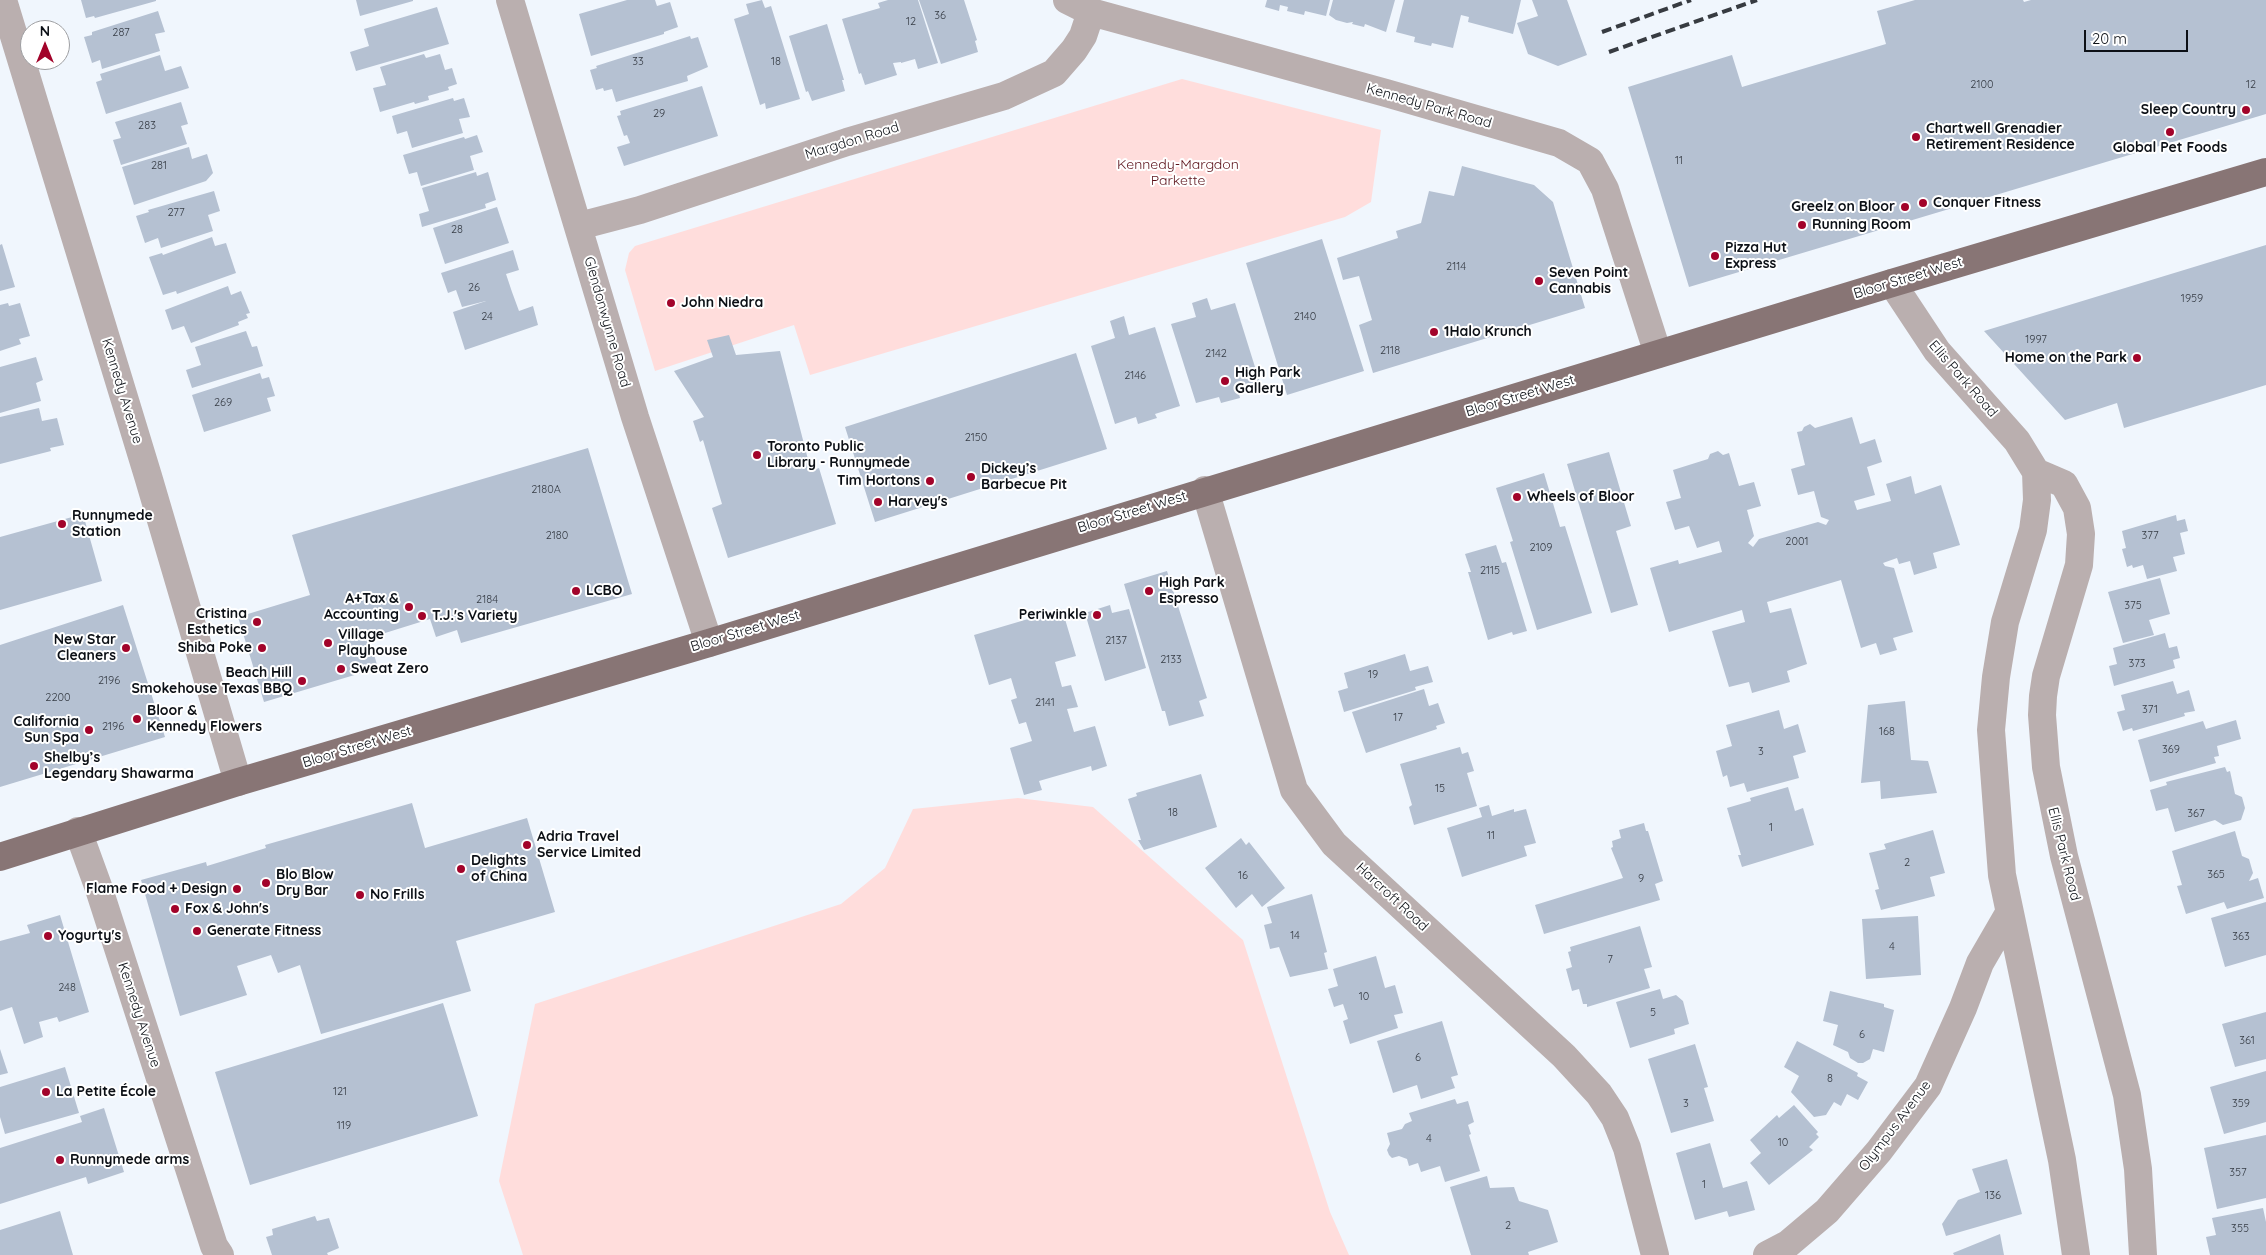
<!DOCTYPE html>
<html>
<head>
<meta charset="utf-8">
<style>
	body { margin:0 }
	#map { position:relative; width:2266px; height:1255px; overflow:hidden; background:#f0f6fd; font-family:Quicksand,sans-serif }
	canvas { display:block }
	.north { position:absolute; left:20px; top:20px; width:50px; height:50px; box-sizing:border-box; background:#fff; border:1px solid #9e9fa2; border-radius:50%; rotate:0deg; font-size:14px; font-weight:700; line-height:20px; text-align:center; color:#0c1016 }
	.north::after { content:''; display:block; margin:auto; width:18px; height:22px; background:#a2032a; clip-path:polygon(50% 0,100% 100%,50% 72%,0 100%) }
	.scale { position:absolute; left:2084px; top:30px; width:104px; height:22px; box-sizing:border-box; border:2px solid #0c1016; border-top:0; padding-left:6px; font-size:15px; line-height:18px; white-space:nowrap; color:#0c1016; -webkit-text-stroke:4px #fff; paint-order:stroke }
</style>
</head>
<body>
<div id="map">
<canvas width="2266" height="1255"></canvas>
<div class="north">N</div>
<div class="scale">20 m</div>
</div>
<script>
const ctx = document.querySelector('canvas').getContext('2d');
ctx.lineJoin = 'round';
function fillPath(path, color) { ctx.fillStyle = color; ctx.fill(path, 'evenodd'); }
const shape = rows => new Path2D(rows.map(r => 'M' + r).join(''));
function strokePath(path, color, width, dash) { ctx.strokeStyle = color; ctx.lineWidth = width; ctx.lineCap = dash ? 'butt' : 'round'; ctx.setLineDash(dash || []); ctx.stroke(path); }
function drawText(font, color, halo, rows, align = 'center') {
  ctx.font = font + ' Quicksand,sans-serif'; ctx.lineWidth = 4; ctx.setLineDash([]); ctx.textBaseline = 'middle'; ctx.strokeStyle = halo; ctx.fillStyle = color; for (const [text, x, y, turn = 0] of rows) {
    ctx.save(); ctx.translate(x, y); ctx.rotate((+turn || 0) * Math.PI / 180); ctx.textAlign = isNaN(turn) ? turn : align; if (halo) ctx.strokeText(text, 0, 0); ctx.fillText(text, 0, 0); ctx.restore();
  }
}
const green = shape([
	[1182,79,1381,130,1371,202,1345,217,810,375,794,325,655,371,625,270,629,253,635,246],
	[1018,798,1093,807,1243,940,1330,1212,1349,1255,523,1255,499,1181,535,1004,841,904,885,868,913,809]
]);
const building = shape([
	[81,0,156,0,156,1,95,18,94,16,86,18],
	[356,0,413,0,413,1,360,16],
	[627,0,655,0,657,6,670,2,678,27,664,32,664,34,591,56,579,14],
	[762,0,765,8,771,6,800,99,766,109,765,103,760,105,734,19,749,14,746,4],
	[888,0,918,0,938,63,918,69,915,59,901,63,901,62,893,63,897,75,865,85,861,73,859,74,842,19,880,8,878,3],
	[919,0,964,0,977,40,975,41,978,52,941,64],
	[1267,0,1330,0,1326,16,1305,11,1304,15,1287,11,1288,7,1280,5,1279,11,1265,7],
	[1333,0,1395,0,1386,32,1365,24,1364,27,1352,24,1353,22,1347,23,1336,20,1329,15],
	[1404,0,1521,0,1513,34,1468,22,1469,17,1461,15,1453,48,1432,43,1431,46,1414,42,1415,37,1396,32],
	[1532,0,1567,0,1587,55,1558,66,1528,54,1517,23,1538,16],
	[1915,0,2023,0,2024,2,2031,0,2266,0,2266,114,1689,287,1628,87,1732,55,1742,87,1886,44,1877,11],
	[437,7,449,44,356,71,350,52,369,46,364,29],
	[158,11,165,32,155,34,160,51,102,69,100,60,92,63,84,37,92,35,92,32],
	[827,24,844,80,842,80,845,91,812,101,808,91,806,92,789,36],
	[690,36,691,39,698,37,708,67,687,76,688,81,616,102,612,89,604,91,603,88,596,90,590,70,597,68,596,66],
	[424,54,426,58,440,54,445,70,452,68,457,84,448,87,449,90,428,96,429,100,415,104,414,102,380,112,373,88,386,85,380,67],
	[160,55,165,71,181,66,189,88,106,114,96,82,102,80,100,74],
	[702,86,718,136,624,166,617,147,630,143,627,135,624,136,617,116,621,115,620,111],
	[453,98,454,101,464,98,470,117,459,119,463,133,412,148,407,131,397,134,392,116],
	[181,102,188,124,181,126,187,144,121,165,113,140,121,138,115,122],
	[477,135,483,152,470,156,474,170,421,186,417,172,409,174,403,155,464,137,465,139],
	[189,147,192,159,207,154,213,173,206,181,134,205,122,167],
	[1462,166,1534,185,1553,202,1585,308,1373,373,1359,325,1372,320,1359,276,1343,280,1337,258,1398,238,1396,231,1421,223,1429,191,1454,196],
	[476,172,477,176,488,172,496,200,485,204,486,208,422,227,419,214,429,211,422,188],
	[214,191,220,211,208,215,213,231,161,248,158,238,145,243,136,216,149,212,148,210],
	[497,207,509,243,445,264,433,228],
	[212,237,215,246,226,243,236,273,177,294,176,291,163,295,149,257,162,253,163,255],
	[1322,239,1364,371,1287,395,1246,263],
	[2,244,15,287,0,291,0,245],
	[2266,245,2266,385,2124,428,2117,403,2065,420,1984,331],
	[513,250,519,270,506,274,512,292,519,311,533,306,538,325,465,350,453,312,486,301,462,307,456,290,448,293,441,273],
	[228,286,231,295,241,291,250,313,246,314,248,318,238,322,239,325,191,343,184,326,172,330,165,310],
	[1207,298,1211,310,1235,303,1260,383,1238,390,1240,398,1221,403,1219,397,1196,403,1171,324,1196,317,1192,303],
	[8,303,9,306,20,303,30,336,19,339,21,344,0,351,0,305],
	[1124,316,1129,335,1155,327,1180,406,1155,414,1157,418,1138,424,1136,417,1115,424,1091,346,1115,338,1110,321],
	[246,331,252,347,257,346,263,366,192,388,186,370,201,365,195,347],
	[729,335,736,355,780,351,811,471,819,468,836,524,728,558,712,508,722,504,703,440,700,442,693,421,704,417,674,371,713,357,707,340],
	[1076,353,1107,449,875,522,845,427],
	[36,357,43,380,36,383,41,401,0,413,0,367],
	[260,373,262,379,269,377,275,396,267,398,271,411,204,432,192,395],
	[39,408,42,421,57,418,64,445,50,448,51,451,0,464,0,417],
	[1852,417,1860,444,1875,439,1882,462,1867,467,1875,495,1854,501,1857,510,1891,501,1886,484,1911,476,1915,494,1941,485,1960,545,1933,553,1937,568,1914,575,1910,561,1899,564,1897,558,1883,563,1885,566,1894,568,1913,632,1893,638,1897,650,1880,655,1876,643,1861,648,1841,580,1767,602,1770,613,1791,608,1807,664,1787,671,1790,682,1752,693,1749,682,1729,687,1712,631,1745,622,1742,610,1669,632,1650,568,1678,560,1679,564,1722,552,1719,541,1697,548,1689,526,1675,530,1666,502,1681,498,1673,470,1708,459,1710,454,1718,451,1723,455,1729,453,1739,486,1754,482,1761,506,1747,510,1754,536,1748,543,1753,547,1759,539,1818,522,1826,525,1829,520,1821,517,1814,491,1798,495,1791,469,1805,465,1797,432,1802,431,1804,427,1810,424,1815,428],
	[588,448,632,594,461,643,457,630,436,637,430,619,369,638,378,668,264,702,238,617,310,595,292,535],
	[1609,452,1631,526,1616,531,1638,605,1611,613,1567,464],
	[1544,473,1560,527,1565,526,1592,613,1537,630,1510,542,1513,541,1496,488],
	[83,514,102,581,0,610,0,537],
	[2176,515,2177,521,2185,519,2188,531,2180,533,2185,554,2173,557,2177,571,2147,579,2143,565,2133,568,2132,565,2127,567,2122,549,2126,548,2122,531],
	[1496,545,1502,563,1506,562,1527,631,1513,635,1512,632,1488,640,1468,572,1471,572,1465,554],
	[1167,571,1207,698,1199,701,1204,716,1169,726,1165,711,1162,711,1124,584],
	[2160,578,2170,614,2149,620,2154,635,2123,643,2108,592],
	[123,605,165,737,0,787,0,645],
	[1110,605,1112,613,1129,609,1146,668,1105,681,1085,613],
	[1062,609,1076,656,1055,662,1062,687,1071,685,1078,707,1067,709,1074,732,1095,726,1107,766,1092,771,1091,766,1039,781,1042,790,1024,795,1010,748,1032,741,1026,722,1019,724,1011,700,1017,698,1011,678,989,685,974,635],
	[2165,633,2169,648,2177,646,2180,658,2173,660,2175,668,2114,686,2109,666,2117,664,2113,648],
	[1405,654,1410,671,1428,666,1433,682,1415,687,1416,690,1344,712,1338,691,1348,688,1344,673],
	[2173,681,2177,694,2189,690,2195,711,2184,713,2185,716,2133,731,2132,728,2123,731,2117,712,2125,710,2121,695],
	[1424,689,1429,706,1438,703,1445,723,1436,726,1437,729,1366,753,1352,712],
	[1905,701,1911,760,1928,761,1937,793,1881,799,1880,781,1861,783,1868,705],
	[1779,710,1784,729,1798,724,1806,752,1793,756,1799,778,1747,792,1744,783,1730,787,1727,775,1723,777,1716,751,1732,746,1726,725],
	[2236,720,2241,739,2217,746,2219,756,2214,757,2216,763,2150,782,2138,740,2203,721,2206,729],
	[1460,747,1462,754,1468,752,1474,771,1467,773,1477,806,1414,825,1409,807,1412,805,1400,764],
	[2225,767,2227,772,2230,771,2235,794,2242,797,2245,808,2241,820,2223,825,2215,820,2175,832,2168,808,2156,811,2150,790,2167,785,2166,782],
	[1201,774,1217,827,1144,850,1138,840,1141,840,1128,799,1137,796,1136,793],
	[1788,787,1795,811,1803,808,1814,845,1742,867,1738,855,1741,855,1727,808,1751,801,1750,798],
	[412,803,425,848,527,818,555,912,456,941,471,991,321,1034,300,965,278,973,271,955,237,966,247,995,180,1016,141,880,206,862,207,866,266,848,265,845],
	[1489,805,1492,816,1514,809,1514,812,1526,809,1536,843,1524,846,1527,856,1462,877,1447,828,1482,817,1479,808],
	[1644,823,1646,831,1648,831,1663,881,1655,884,1660,900,1544,934,1535,905,1623,878,1611,848,1613,847,1612,841,1621,838,1619,830],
	[1933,830,1945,873,1930,877,1935,896,1881,910,1875,890,1879,889,1869,853,1886,849,1884,844],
	[2235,831,2242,856,2249,859,2253,873,2249,881,2258,878,2264,898,2227,909,2224,902,2186,914,2177,886,2182,885,2172,851],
	[1241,838,1246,845,1249,842,1285,888,1262,907,1252,894,1236,908,1205,868],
	[1312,894,1327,952,1324,953,1328,969,1290,977,1279,947,1270,949,1264,925,1272,923,1267,907],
	[2266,902,2266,955,2225,967,2211,918],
	[60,915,89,1012,59,1022,57,1017,39,1022,43,1037,24,1044,12,1007,0,1011,0,941,30,933,27,925],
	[1918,916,1921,975,1866,979,1862,919],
	[1640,926,1652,967,1644,969,1650,988,1587,1007,1587,1004,1583,1004,1579,989,1572,991,1566,969,1572,967,1568,952,1571,951,1570,947],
	[1376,956,1385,988,1395,985,1403,1013,1394,1015,1398,1028,1350,1044,1343,1021,1348,1019,1343,1004,1334,1007,1328,989,1338,986,1333,969],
	[1660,989,1663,999,1676,995,1683,1001,1689,1024,1674,1029,1675,1034,1630,1048,1616,1002],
	[1830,991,1884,1004,1884,1007,1894,1010,1884,1052,1873,1049,1870,1059,1863,1063,1858,1063,1850,1058,1848,1052,1833,1045,1838,1025,1823,1021],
	[443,1003,478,1116,250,1185,215,1072],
	[2266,1012,2266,1059,2235,1067,2222,1024],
	[1442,1021,1458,1075,1451,1077,1455,1088,1421,1099,1417,1085,1393,1093,1377,1041],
	[1797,1041,1858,1073,1857,1076,1868,1082,1858,1100,1847,1094,1841,1106,1834,1102,1826,1115,1814,1117,1791,1092,1799,1076,1784,1067],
	[1695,1044,1708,1087,1704,1088,1714,1121,1671,1133,1648,1059],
	[0,1049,8,1073,0,1075],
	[65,1067,79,1113,5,1134,0,1117,0,1087],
	[2266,1071,2266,1122,2224,1134,2210,1087],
	[1455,1099,1457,1104,1468,1101,1474,1122,1468,1125,1471,1134,1469,1135,1480,1171,1445,1182,1440,1166,1421,1172,1418,1163,1409,1166,1407,1159,1399,1156,1392,1158,1389,1155,1387,1150,1390,1144,1387,1133,1402,1129,1405,1124,1412,1121,1409,1113],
	[1794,1105,1818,1132,1816,1134,1819,1137,1809,1147,1813,1150,1769,1185,1750,1163,1761,1153,1750,1140,1777,1115,1779,1118],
	[104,1108,124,1172,88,1184,86,1177,0,1204,0,1148,82,1122,80,1116],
	[2266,1135,2266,1198,2217,1209,2204,1148],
	[1710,1143,1723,1188,1747,1181,1755,1210,1729,1217,1727,1211,1695,1220,1676,1153],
	[2007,1159,2022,1214,1946,1236,1942,1224,1958,1200,1980,1192,1972,1169],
	[1487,1176,1490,1188,1514,1187,1519,1201,1548,1210,1558,1242,1528,1252,1529,1255,1471,1255,1450,1187],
	[2263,1208,2266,1222,2266,1255,2210,1255,2206,1237,2216,1235,2212,1218],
	[60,1211,73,1255,0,1255,0,1230],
	[315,1216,317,1221,329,1218,339,1248,327,1253,328,1255,272,1255,266,1237,273,1235,272,1229],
	[2000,1234,2004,1255,1954,1255,1953,1253]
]);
const minor = shape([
	[3,0,148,476,238,782],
	[510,0,635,417,709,643],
	[1067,0,1091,12,1386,93,1559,143,1590,161,1605,189,1658,354],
	[579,226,640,210,847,142,1004,96,1054,73,1074,50,1083,36,1091,12],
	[1892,283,1937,351,2017,441,2036,472,2037,500,2033,530,2005,622,1996,677,1991,730,2002,875,2062,1160,2076,1255],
	[2036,472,2064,484,2077,508,2081,534,2079,565,2046,676,2043,696,2042,715,2046,767,2064,856,2127,1095,2138,1169,2143,1255],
	[1205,490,1294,790,1334,844,1564,1056,1599,1094,1615,1118,1627,1148,1655,1255],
	[78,831,98,886,214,1246,220,1255],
	[1767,1255,1788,1244,1827,1211,1879,1151,1928,1086,1963,1008,1980,963,2009,913]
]);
const major = shape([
	[0,857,238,782,709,643,1892,283,2266,172]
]);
const rail = shape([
	[1602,32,1691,0],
	[1609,52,1757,0]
]);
const markers = [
	[2246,110,5,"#a2032a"],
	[2170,132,5,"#a2032a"],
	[1916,137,5,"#a2032a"],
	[1923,203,5,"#a2032a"],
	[1905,207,5,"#a2032a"],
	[1802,225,5,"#a2032a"],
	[1715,256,5,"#a2032a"],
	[1539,281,5,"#a2032a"],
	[671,303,5,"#a2032a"],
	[1434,332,5,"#a2032a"],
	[2137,358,5,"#a2032a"],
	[1225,381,5,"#a2032a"],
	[757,455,5,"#a2032a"],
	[971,477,5,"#a2032a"],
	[930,481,5,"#a2032a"],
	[1517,497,5,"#a2032a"],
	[878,502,5,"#a2032a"],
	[62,524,5,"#a2032a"],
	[576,591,5,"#a2032a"],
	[1149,591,5,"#a2032a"],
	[409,607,5,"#a2032a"],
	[1097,615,5,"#a2032a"],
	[422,616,5,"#a2032a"],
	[257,622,5,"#a2032a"],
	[328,643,5,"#a2032a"],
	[126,648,5,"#a2032a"],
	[262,648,5,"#a2032a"],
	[341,669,5,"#a2032a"],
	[302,681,5,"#a2032a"],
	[137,719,5,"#a2032a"],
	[89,730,5,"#a2032a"],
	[34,766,5,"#a2032a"],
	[527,845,5,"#a2032a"],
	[461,869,5,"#a2032a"],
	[266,883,5,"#a2032a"],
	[237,889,5,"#a2032a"],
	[360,895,5,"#a2032a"],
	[175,909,5,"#a2032a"],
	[197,931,5,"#a2032a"],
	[48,936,5,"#a2032a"],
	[46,1092,5,"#a2032a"],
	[60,1160,5,"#a2032a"]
];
const numberNames = [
	["36",940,16],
	["12",911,22],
	["287",121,33],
	["33",638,62],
	["18",776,62],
	["2100",1982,85],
	["12",2251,85],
	["29",659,114],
	["283",147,126],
	["11",1679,161],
	["281",159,166],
	["277",176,213],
	["28",457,230],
	["2114",1456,267],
	["26",474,288],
	["1959",2192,299],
	["24",487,317],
	["2140",1305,317],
	["1997",2036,340],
	["2118",1390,351],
	["2142",1216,354],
	["2146",1135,376],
	["269",223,403],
	["2150",976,438],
	["2180A",546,490],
	["2180",557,536],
	["377",2150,536],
	["2001",1797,542],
	["2109",1541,548],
	["2115",1490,571],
	["2184",487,600],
	["375",2133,606],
	["2137",1116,641],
	["2133",1171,660],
	["373",2137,664],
	["19",1373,675],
	["2196",109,681],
	["2200",58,698],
	["2141",1045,703],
	["371",2150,710],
	["17",1398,718],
	["2196",113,727],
	["168",1887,732],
	["369",2171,750],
	["3",1761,752],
	["15",1440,789],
	["18",1173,813],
	["367",2196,814],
	["1",1771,828],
	["11",1491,836],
	["2",1907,863],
	["365",2216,875],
	["16",1243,876],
	["9",1641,879],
	["14",1295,936],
	["363",2241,937],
	["4",1892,947],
	["7",1610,960],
	["248",67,988],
	["10",1364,997],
	["5",1653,1013],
	["6",1862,1035],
	["361",2247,1041],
	["6",1418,1058],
	["8",1830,1079],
	["121",340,1092],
	["3",1686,1104],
	["359",2241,1104],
	["119",344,1126],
	["4",1429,1139],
	["10",1783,1143],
	["357",2238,1173],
	["1",1704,1185],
	["136",1993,1196],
	["2",1508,1226],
	["355",2240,1229]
];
const streetNames = [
	["Kennedy Park Road",1429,106,16],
	["Margdon Road",852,141,-17],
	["Bloor Street West",1908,278,-17],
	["Glendonwynne Road",607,322,74],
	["Ellis Park Road",1963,379,49],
	["Kennedy Avenue",122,391,73],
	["Bloor Street West",1520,396,-17],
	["Bloor Street West",1132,512,-17],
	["Bloor Street West",745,631,-17],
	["Bloor Street West",357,747,-17],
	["Ellis Park Road",2064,854,76],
	["Harcroft Road",1392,897,43],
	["Kennedy Avenue",139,1015,72],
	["Olympus Avenue",1895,1126,-53]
];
const poiNames = [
	["Sleep Country",2236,110,"right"],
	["Chartwell Grenadier",1926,129],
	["Retirement Residence",1926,145],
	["Global Pet Foods",2170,148,"center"],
	["Conquer Fitness",1933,203],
	["Greelz on Bloor",1895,207,"right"],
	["Running Room",1812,225],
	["Pizza Hut",1725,248],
	["Express",1725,264],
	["Seven Point",1549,273],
	["Cannabis",1549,289],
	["John Niedra",681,303],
	["1Halo Krunch",1444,332],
	["Home on the Park",2127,358,"right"],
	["High Park",1235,373],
	["Gallery",1235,389],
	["Toronto Public",767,447],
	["Library - Runnymede",767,463],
	["Dickey’s",981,469],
	["Barbecue Pit",981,485],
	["Tim Hortons",920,481,"right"],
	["Wheels of Bloor",1527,497],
	["Harvey's",888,502],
	["Runnymede",72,516],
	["Station",72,532],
	["High Park",1159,583],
	["Espresso",1159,599],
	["LCBO",586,591],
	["A+Tax &",399,599,"right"],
	["Accounting",399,615,"right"],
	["Cristina",247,614,"right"],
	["Esthetics",247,630,"right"],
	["Periwinkle",1087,615,"right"],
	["T.J.'s Variety",432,616],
	["Village",338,635],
	["Playhouse",338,651],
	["New Star",116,640,"right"],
	["Cleaners",116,656,"right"],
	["Shiba Poke",252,648,"right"],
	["Sweat Zero",351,669],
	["Beach Hill",292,673,"right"],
	["Smokehouse Texas BBQ",292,689,"right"],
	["Bloor &",147,711],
	["Kennedy Flowers",147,727],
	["California",79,722,"right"],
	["Sun Spa",79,738,"right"],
	["Shelby’s",44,758],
	["Legendary Shawarma",44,774],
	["Adria Travel",537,837],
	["Service Limited",537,853],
	["Delights",471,861],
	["of China",471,877],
	["Blo Blow",276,875],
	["Dry Bar",276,891],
	["Flame Food + Design",227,889,"right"],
	["No Frills",370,895],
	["Fox & John's",185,909],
	["Generate Fitness",207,931],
	["Yogurty's",58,936],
	["La Petite École",56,1092],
	["Runnymede arms",70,1160]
];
const parkNames = [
	["Kennedy-Margdon",1178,165],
	["Parkette",1178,181]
];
fillPath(green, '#ffdddc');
fillPath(building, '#b5c1d2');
strokePath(minor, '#baafaf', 28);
strokePath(major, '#887575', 28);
strokePath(rail, '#373b41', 4, [10, 5]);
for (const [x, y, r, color] of markers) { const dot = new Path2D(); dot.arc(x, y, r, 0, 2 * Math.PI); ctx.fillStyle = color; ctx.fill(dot); strokePath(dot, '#fff', 2); }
drawText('11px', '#363c45', null, numberNames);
drawText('14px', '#0c1016', '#fff', streetNames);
drawText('bold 14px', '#0c1016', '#fff', poiNames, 'left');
drawText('14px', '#5c131b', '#fff', parkNames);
</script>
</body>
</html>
